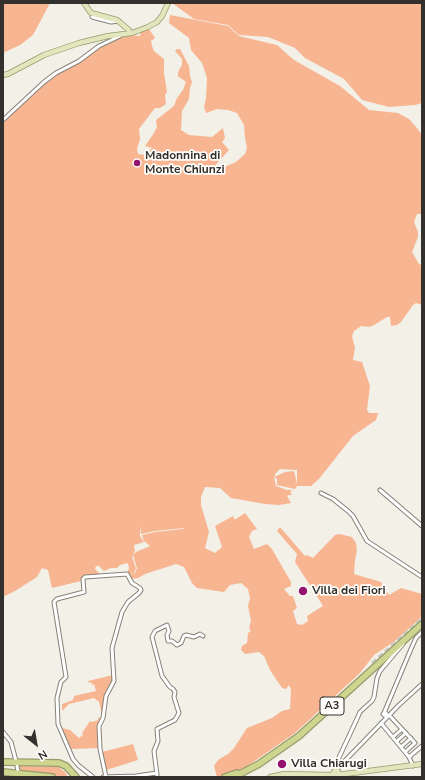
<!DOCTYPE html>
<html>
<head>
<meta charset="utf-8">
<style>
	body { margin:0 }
	#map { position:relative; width:425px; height:780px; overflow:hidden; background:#f3f0e8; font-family:"Nunito Sans",sans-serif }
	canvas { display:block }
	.frame { position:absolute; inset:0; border:4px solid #32312e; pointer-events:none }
	.north { position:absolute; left:16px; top:724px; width:40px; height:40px; -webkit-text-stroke:3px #fffefa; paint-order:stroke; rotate:149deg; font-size:11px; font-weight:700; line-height:16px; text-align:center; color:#32312e }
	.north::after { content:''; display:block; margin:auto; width:14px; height:18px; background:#32312e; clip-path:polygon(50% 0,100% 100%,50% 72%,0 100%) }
</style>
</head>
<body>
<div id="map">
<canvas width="425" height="780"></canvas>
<div class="frame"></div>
<div class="north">N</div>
</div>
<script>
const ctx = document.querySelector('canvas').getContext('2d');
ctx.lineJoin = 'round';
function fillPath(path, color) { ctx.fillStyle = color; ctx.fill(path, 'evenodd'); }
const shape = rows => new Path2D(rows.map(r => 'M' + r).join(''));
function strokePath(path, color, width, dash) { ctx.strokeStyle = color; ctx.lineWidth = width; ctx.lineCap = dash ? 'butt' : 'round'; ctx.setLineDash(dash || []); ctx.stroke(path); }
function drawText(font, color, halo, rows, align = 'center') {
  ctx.font = font + ' "Nunito Sans",sans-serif'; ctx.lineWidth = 3.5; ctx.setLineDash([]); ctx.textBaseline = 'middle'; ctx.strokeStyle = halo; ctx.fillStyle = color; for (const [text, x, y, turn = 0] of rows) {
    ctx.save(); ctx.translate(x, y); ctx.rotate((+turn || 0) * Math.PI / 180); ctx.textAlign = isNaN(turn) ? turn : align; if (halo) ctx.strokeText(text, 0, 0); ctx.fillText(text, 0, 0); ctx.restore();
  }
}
const green = shape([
	[3,3,50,3,33,35,20,45,3,53],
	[172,3,422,3,422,103,415,105,389,107,362,100,344,79,305,58,295,48,268,37,239,35,228,25,194,19],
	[170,15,228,26,239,36,277,45,294,60,340,86,369,110,398,113,409,119,417,128,422,135,422,214,417,214,414,222,418,232,418,237,412,252,419,264,422,265,422,305,416,303,413,305,401,322,397,325,391,326,390,317,387,317,374,325,369,327,361,326,354,331,352,336,355,348,353,360,362,362,370,386,367,410,369,413,378,413,376,420,353,436,319,479,311,486,297,486,295,489,277,485,277,479,274,477,285,472,294,471,297,484,297,470,280,469,276,473,274,477,276,486,287,490,294,490,290,491,292,495,289,495,287,496,291,503,279,505,265,504,231,498,220,488,205,487,201,497,201,505,209,532,205,548,215,553,222,547,215,526,233,516,234,519,236,519,245,513,257,529,252,531,249,537,254,549,267,544,272,549,291,582,291,586,284,589,290,596,293,596,297,608,293,611,297,624,302,625,308,621,307,616,323,606,295,562,297,554,277,531,280,527,305,556,307,555,313,558,335,535,339,534,352,537,356,543,357,550,355,560,354,574,381,582,389,595,401,588,422,594,422,617,395,641,374,655,360,673,295,733,246,767,232,773,217,777,214,766,218,760,228,754,234,748,247,728,272,718,282,711,290,709,291,690,289,685,286,689,282,688,270,670,264,656,259,652,245,654,241,650,242,646,247,643,248,633,251,631,249,628,251,621,248,606,250,598,248,589,241,583,230,585,224,592,197,588,192,583,184,567,176,564,145,574,138,578,129,579,127,575,135,573,137,568,133,555,136,552,150,546,144,541,142,535,155,532,183,529,184,528,155,531,141,534,140,526,140,536,144,542,134,545,135,551,132,557,136,568,135,571,133,574,127,574,129,568,128,564,127,563,120,565,117,568,111,568,104,571,99,566,96,566,95,569,101,575,85,576,81,579,81,581,52,588,48,570,42,568,37,577,15,591,3,597,3,121,45,83,57,73,114,39,124,35,140,36,141,31,149,29,155,38,151,41,152,46,154,51,164,59,164,73,167,92,165,95,166,104,160,108,155,108,139,129,140,139,137,149,138,154,145,155,152,148,145,146,154,133,157,127,156,120,174,106,177,98,183,90,186,82,178,76,178,72,182,65,182,59,175,51,177,49,180,49,189,66,190,76,192,82,190,88,189,99,182,111,181,130,189,135,212,137,223,128,225,138,222,142,229,150,213,168,227,166,236,162,245,154,247,148,245,138,244,125,237,113,228,110,217,109,206,113,204,107,206,98,207,78,202,63,191,50,189,38,169,23],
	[113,675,113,681,104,697,102,715,99,702,94,698,69,704,62,711,62,704,73,700,74,696,96,691,94,684,92,685,91,682,89,683,88,681],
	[101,717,102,718,98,725,99,748,71,749,62,728,70,730,79,738,83,735,82,733,90,721,91,722,96,721,98,720,98,718],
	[133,744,138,760,106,770,102,752],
	[19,766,58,767,65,772,68,777,20,772]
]);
const highwayTunnel = shape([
	[373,664,422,620]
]);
const minor = shape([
	[92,17,111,22,119,21],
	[3,120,44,82,56,73,79,61,99,46,120,36],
	[380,490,422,526],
	[321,493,333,499,348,511,353,516,367,541,422,577],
	[384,713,411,649,416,638,422,632],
	[386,713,387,715,385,716,383,714,386,713],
	[389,715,401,728],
	[381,723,409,757,413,766],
	[3,732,11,742,16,761],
	[393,737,402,729,415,743,405,752],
	[397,741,406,733],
	[401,747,411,738],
	[409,757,422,746],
	[17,766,18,771],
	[335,771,399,705,422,684],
	[337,771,335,766,356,721,360,712,372,701,374,697,377,678,380,671,403,644],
	[157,775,154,751,158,741,157,729,175,720,179,713,174,697,175,692,173,689,170,687,162,676,152,637,155,631,167,625,169,631,167,635,168,641,172,641,177,645,181,643,184,636,186,635,194,637,200,634,203,636],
	[93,777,78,765,73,759,58,724,57,698,61,682,66,677,54,602,57,599,84,592,83,579,85,577,127,574,132,583,140,588,141,590,139,593,128,602,122,612,112,648,114,681,106,696,103,718,99,726,100,749,106,777],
	[103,777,136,776,157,773]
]);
const major = shape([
	[84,3,91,13,117,20,129,30],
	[3,75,8,74,44,55,79,43,108,36,132,33,148,27,157,22,162,16,168,3],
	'333.5 773a2.5 2.5 0 1 1 5 0a2.5 2.5 0 1 1-5 0Z',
	[337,775,422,764],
	[270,777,284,774,334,775]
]);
const highway = shape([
	[3,762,59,763,66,766,76,777],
	[3,772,52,777],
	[225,777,237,773],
	[234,777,259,764,299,736,422,624]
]);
const markers = [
	[137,163,4,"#93136e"],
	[303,591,5,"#93136e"],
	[282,764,5,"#93136e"]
];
const shields = [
	[332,706,24]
];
const shieldNames = [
	["A3",332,706]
];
const poiNames = [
	["Madonnina di",145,156],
	["Monte Chiunzi",145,170],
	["Villa dei Fiori",312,591],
	["Villa Chiarugi",291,764]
];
fillPath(green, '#f8b591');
strokePath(highwayTunnel, '#cccac3', 5.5, [5.5, 3]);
strokePath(minor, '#84827a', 5);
strokePath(major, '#979c6d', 6);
strokePath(highway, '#979c6d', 8);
strokePath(minor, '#fff', 3);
strokePath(major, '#e1e6bc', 4.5);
strokePath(highway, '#cdd58f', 5.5);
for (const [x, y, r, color] of markers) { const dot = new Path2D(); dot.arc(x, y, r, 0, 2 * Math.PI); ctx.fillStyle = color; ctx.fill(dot); strokePath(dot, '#fffefa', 1.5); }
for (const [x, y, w] of shields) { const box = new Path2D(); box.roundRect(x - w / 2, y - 9, w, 18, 3); ctx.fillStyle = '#fffefa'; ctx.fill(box); strokePath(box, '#32312e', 1); }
drawText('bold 11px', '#32312e', null, shieldNames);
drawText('bold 12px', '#32312e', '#fffefa', poiNames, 'left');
</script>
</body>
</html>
